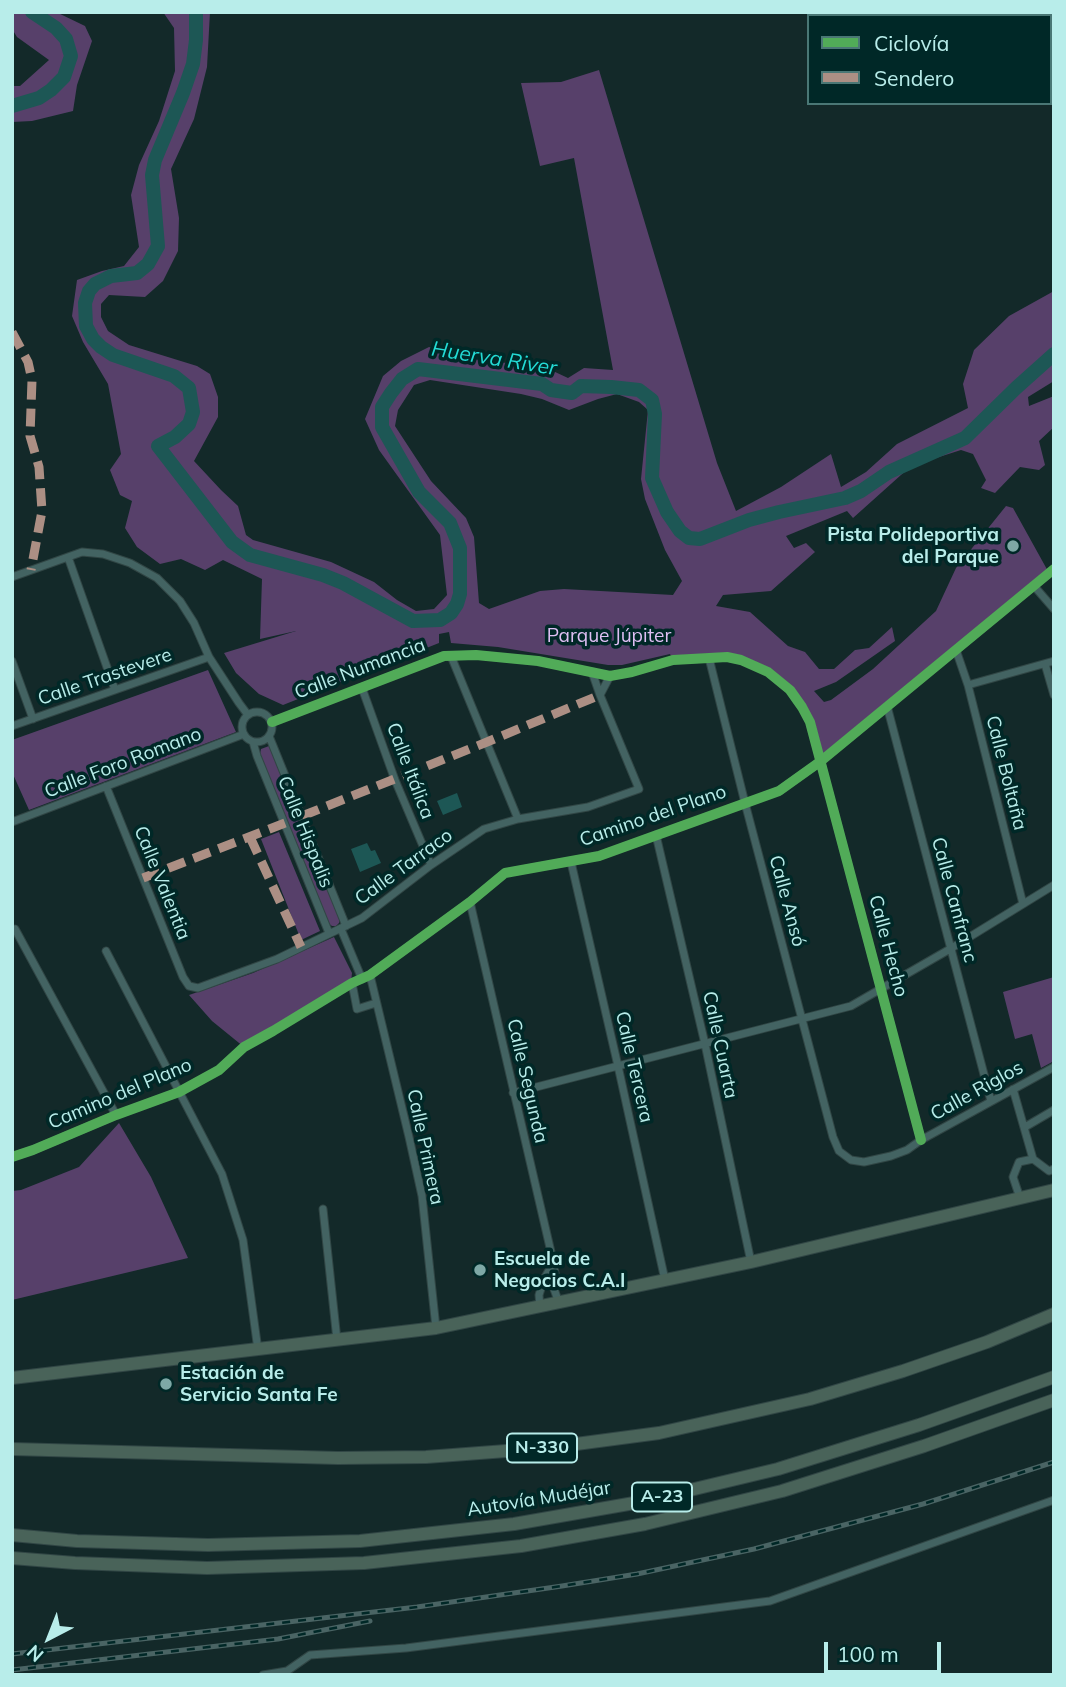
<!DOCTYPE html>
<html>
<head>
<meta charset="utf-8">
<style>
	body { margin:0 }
	#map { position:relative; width:1066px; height:1687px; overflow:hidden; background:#132929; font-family:Mulish,sans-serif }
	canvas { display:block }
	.frame { position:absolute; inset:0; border:14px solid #b8edea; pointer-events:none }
	.legend { position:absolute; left:807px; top:14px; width:245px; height:91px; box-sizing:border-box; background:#002827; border:2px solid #4a7775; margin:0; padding:9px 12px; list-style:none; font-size:21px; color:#b8edea }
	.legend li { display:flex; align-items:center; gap:14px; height:35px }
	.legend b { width:35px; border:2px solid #4a7775 }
	.north { position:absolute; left:14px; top:1603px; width:70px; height:70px; -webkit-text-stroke:5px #002827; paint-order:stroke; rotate:222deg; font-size:19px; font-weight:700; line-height:28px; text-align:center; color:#b8edea }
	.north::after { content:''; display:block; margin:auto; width:24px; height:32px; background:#b8edea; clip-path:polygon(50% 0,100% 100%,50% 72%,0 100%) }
	.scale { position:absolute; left:824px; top:1642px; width:117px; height:32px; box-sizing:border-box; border:4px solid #b8edea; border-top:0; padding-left:9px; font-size:21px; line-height:24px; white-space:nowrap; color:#b8edea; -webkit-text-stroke:5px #002827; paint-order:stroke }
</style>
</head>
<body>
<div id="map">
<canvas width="1066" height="1687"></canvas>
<div class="frame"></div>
<ul class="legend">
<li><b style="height:9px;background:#51ab58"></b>Ciclovía</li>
<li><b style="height:9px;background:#ac8f84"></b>Sendero</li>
</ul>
<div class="north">N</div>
<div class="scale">100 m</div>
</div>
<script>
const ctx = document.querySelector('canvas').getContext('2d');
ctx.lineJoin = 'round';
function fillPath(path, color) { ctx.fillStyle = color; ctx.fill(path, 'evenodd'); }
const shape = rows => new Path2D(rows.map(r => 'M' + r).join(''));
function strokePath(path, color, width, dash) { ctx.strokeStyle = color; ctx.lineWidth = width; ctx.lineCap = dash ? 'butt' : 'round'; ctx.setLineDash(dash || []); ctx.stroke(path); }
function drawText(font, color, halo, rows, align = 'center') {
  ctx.font = font + ' Mulish,sans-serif'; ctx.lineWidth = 7; ctx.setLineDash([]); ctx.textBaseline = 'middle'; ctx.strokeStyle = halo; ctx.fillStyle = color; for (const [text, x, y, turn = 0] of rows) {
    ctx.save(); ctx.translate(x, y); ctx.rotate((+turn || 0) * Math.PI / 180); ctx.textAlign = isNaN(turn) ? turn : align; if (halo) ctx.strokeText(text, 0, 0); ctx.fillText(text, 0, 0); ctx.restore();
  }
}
const green = shape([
	[12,12,56,12,85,26,92,41,77,85,73,111,32,121,12,122,12,86,20,86,49,60,17,37,12,29],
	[163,12,210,12,207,67,194,119,171,169,179,218,178,251,163,281,145,297,109,295,101,304,101,317,108,331,129,345,197,366,210,374,218,397,218,417,194,461,221,490,238,506,246,535,253,540,331,562,374,582,397,600,416,611,434,609,447,595,440,535,379,450,365,419,383,376,401,361,429,347,486,362,538,364,568,378,584,368,613,370,574,158,540,166,521,83,561,82,599,70,717,463,736,511,781,487,831,454,841,487,866,472,897,444,968,408,963,384,974,350,1009,316,1054,291,1054,381,1028,397,1029,406,1054,396,1054,427,1039,441,1045,465,1039,470,1020,467,995,493,981,488,986,480,973,454,961,450,911,466,853,518,847,511,786,536,794,548,806,543,815,552,771,591,723,595,716,606,750,612,788,646,805,652,819,669,834,669,855,650,869,648,892,627,895,641,836,682,814,691,824,702,831,700,873,669,936,611,956,568,1006,506,1013,508,1049,573,821,761,810,722,781,681,741,660,673,660,670,654,622,665,608,665,498,647,451,643,449,632,439,634,439,643,283,705,259,694,236,673,224,653,296,631,260,639,262,579,223,560,205,570,181,559,160,564,137,547,125,528,132,501,120,495,110,470,121,454,108,384,83,342,72,316,77,280,102,271,124,266,139,247,131,195,139,165,159,121,175,71,174,28],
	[430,380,521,394,542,399,569,410,598,399,617,394,639,402,648,410,641,479,645,499,665,550,682,581,673,595,564,589,540,591,489,609,479,603,474,537,466,518,431,481,395,426,398,410,414,385],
	[208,670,236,732,29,810,12,772,12,740],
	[269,746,273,750,298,818,340,919,339,923,336,926,332,926,328,923,260,754,261,749],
	[279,832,320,931,301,940,261,839],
	[334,937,352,973,351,982,244,1047,212,1021,189,995,253,973],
	[1054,977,1054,1061,1041,1068,1032,1034,1015,1039,1003,992],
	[119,1123,151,1177,188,1258,12,1300,12,1191,21,1190,79,1167]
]);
const water = shape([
	[457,793,462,807,443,815,437,801],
	[367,843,371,851,375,850,381,863,360,872,351,849]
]);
const river = shape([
	[196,12,196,40,193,64,183,93,155,160,152,175,158,246,148,264,137,273,111,276,95,284,89,291,85,303,86,326,93,339,101,347,113,355,174,376,189,388,193,412,189,424,175,437,158,446,232,542,250,555,323,575,343,583,413,621,440,620,451,613,457,604,460,594,460,548,450,523,419,492,382,427,382,407,391,393,402,379,418,369,542,384,551,390,572,393,581,386,611,387,639,390,652,400,655,414,652,478,667,512,680,531,689,538,700,539,749,520,779,512,845,498,861,491,889,472,965,438,1016,388,1054,354],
	[12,106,39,98,51,90,64,77,71,56,66,39,56,28,32,12]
]);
const street = shape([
	[68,557,115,690],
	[12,577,82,552,103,554,130,563,157,578,180,601,194,623,209,657,239,703,248,715],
	[1034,586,1054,609],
	[956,650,968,685,1023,904],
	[451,656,518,819],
	[709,658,745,803,833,1137,839,1151,851,1160,864,1162,891,1156,907,1150,921,1140,1054,1067],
	[12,661,33,719],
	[1045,664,1054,695],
	[592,672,600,695],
	[968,685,1054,661],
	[362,688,395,780,431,865],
	[887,706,991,1101],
	'242 727a15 15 0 1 1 30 0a15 15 0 1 1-30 0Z',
	[272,722,444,656,476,655,538,661,610,676,632,672,673,660,727,657,741,660,768,672,790,690,802,707,810,722,921,1140],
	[12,726,209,657],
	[269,736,346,926],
	[253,742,257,756,329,933],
	[106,786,183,977,189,986,198,988,277,959,362,918,431,865,484,829,518,819,588,807,639,789,600,695,610,676],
	[12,822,244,734],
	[656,835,705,1044,751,1262],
	[571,862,618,1066,665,1280],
	[470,902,551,1252,556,1278,554,1289,559,1303],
	[15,929,116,1115],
	[341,929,362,979],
	[106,951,222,1174,243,1240,258,1350],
	[370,975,409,1137,422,1196,436,1328],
	[352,983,357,1009,376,1003],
	[1013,1089,1033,1159],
	[513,1093,851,1006,950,949,1054,885],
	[1025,1127,1054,1110],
	[12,1157,33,1150,116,1115,179,1092,219,1070,244,1047,273,1031,352,983,370,975,470,902,505,873,599,856,779,791,821,761,1054,569],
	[1020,1198,1013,1177,1019,1162,1033,1159,1049,1171,1054,1169],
	[323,1209,337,1340],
	[540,1307,539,1295,544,1279,548,1272,553,1267],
	[263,1675,287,1671,310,1655,406,1648,770,1601,1054,1500]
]);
const highway = shape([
	[12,1378,436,1328,751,1262,1054,1190],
	[12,1449,338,1458,426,1457,546,1448,659,1433,810,1399,903,1371,987,1342,1054,1314],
	[12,1535,77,1541,208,1545,360,1541,514,1524,640,1502,778,1469,919,1425,1054,1377],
	[12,1558,75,1563,207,1568,364,1563,521,1546,645,1524,782,1491,924,1446,1054,1400]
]);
const rail = shape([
	[12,1654,417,1607,562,1586,637,1574,754,1549,923,1504,1054,1462],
	[12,1670,278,1639,370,1621]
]);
const quiet = shape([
	[12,332,28,362,32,380,30,436,39,467,42,511,31,570],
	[302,816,487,742,600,695],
	[250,837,301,947],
	[143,878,285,823]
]);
const cycleway = shape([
	[272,722,444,656,476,655,538,661,610,676,632,672,673,660,727,657,741,660,768,672,790,690,802,707,810,722,921,1140],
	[12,1157,33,1150,116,1115,179,1092,219,1070,244,1047,273,1031,352,983,370,975,470,902,505,873,599,856,779,791,821,761,1054,569]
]);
const markers = [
	[1013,546,7,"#7ea8a6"],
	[480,1270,7,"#7ea8a6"],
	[166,1384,7,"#7ea8a6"]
];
const shields = [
	[542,1448,70],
	[662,1497,60]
];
const shieldNames = [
	["N-330",542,1448],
	["A-23",662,1497]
];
const poiNames = [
	["Pista Polideportiva",999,535,"right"],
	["del Parque",999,557,"right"],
	["Escuela de",494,1259],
	["Negocios C.A.I",494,1281],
	["Estación de",180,1373],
	["Servicio Santa Fe",180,1395]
];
const parkNames = [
	["Parque Júpiter",609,636]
];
const streetNames = [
	["Calle Numancia",360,669,-21],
	["Calle Trastevere",105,677,-19],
	["Calle Foro Romano",123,763,-21],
	["Calle Itálica",410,771,69],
	["Calle Boltaña",1006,773,76],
	["Camino del Plano",653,816,-19],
	["Calle Hispalis",305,832,68],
	["Calle Tarraco",404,867,-36],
	["Calle Valentia",162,883,68],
	["Calle Canfranc",954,900,75],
	["Calle Ansó",787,901,75],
	["Calle Hecho",888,946,75],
	["Calle Cuarta",720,1045,78],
	["Calle Tercera",634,1067,77],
	["Calle Segunda",527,1081,77],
	["Calle Riglos",977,1091,-29],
	["Camino del Plano",120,1094,-23],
	["Calle Primera",425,1147,78],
	["Autovía Mudéjar",539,1499,-9]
];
const waterNames = [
	["Huerva River",494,359,9]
];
fillPath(green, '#57406a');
fillPath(water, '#1d5755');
strokePath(river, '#1d5755', 14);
strokePath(street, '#314645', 9);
strokePath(highway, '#314645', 14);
strokePath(street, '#436362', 7);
strokePath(highway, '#496359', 12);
strokePath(rail, '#4a6464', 5);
strokePath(rail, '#002827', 2.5, [8]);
strokePath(quiet, '#ac8f84', 9, [18, 9]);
strokePath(cycleway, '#51ab58', 10);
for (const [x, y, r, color] of markers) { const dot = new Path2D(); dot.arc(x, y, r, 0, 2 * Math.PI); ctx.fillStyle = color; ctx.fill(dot); strokePath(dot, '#002827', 2.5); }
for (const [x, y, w] of shields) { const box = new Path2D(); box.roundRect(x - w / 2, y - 14.5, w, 29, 5); ctx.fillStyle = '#002827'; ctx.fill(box); strokePath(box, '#b8edea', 2); }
drawText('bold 18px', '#b8edea', null, shieldNames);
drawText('bold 19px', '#b8edea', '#002827', poiNames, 'left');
drawText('19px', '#dfbff4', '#002827', parkNames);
drawText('19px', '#b8edea', '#002827', streetNames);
drawText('italic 21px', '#23dbd5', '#002827', waterNames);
</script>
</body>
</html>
